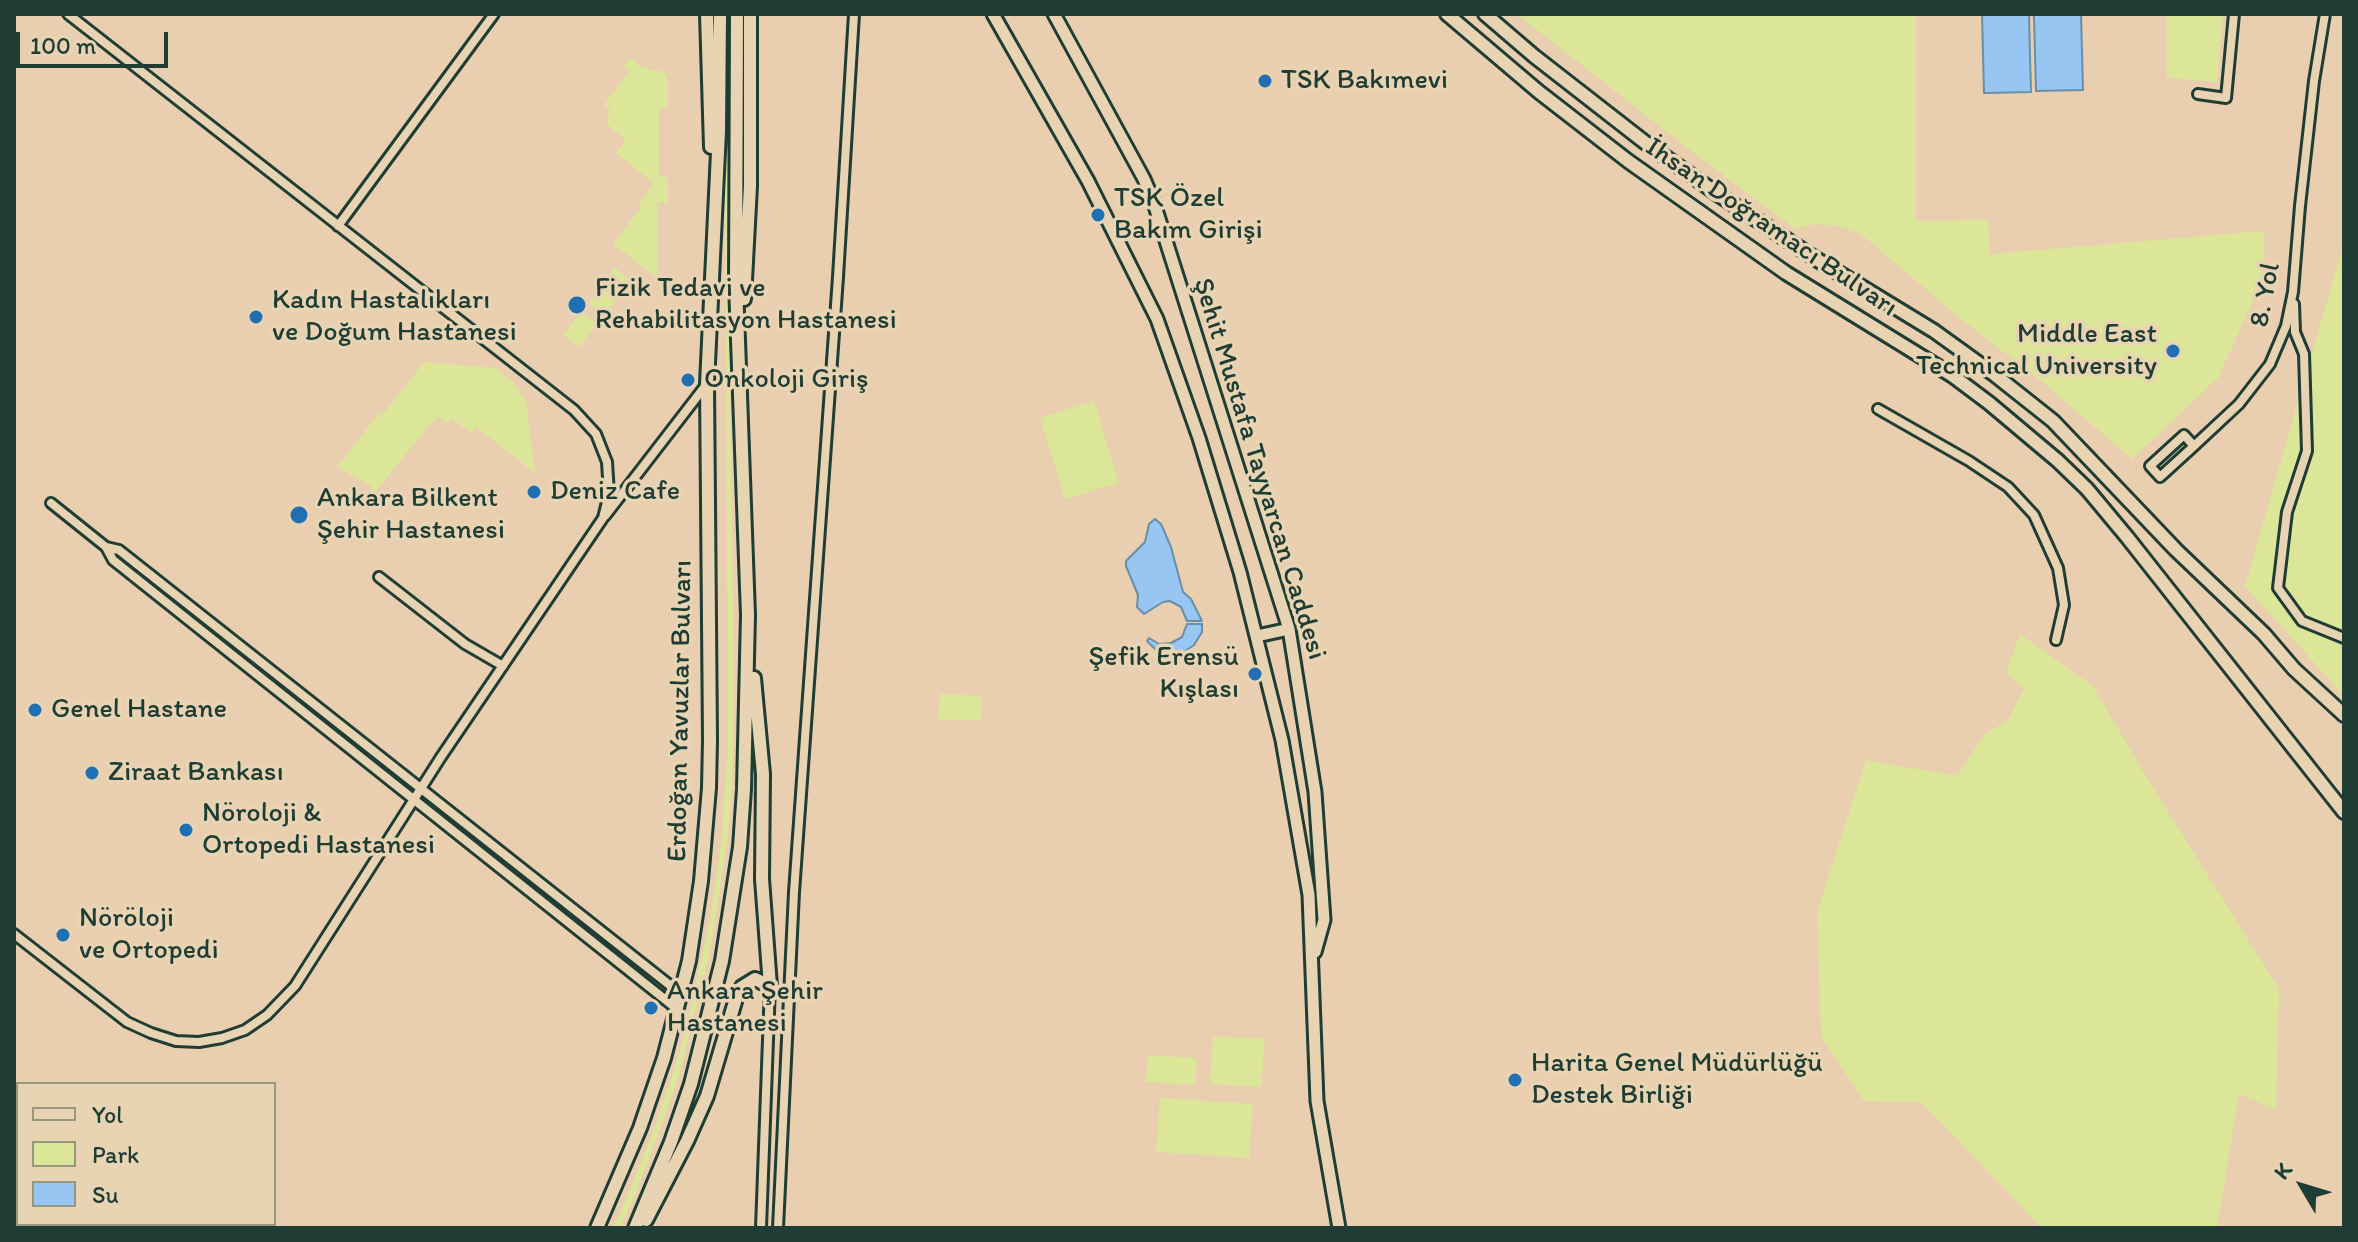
<!DOCTYPE html>
<html>
<head>
<meta charset="utf-8">
<style>
	body { margin:0 }
	#map { position:relative; width:2358px; height:1242px; overflow:hidden; background:#e9ceb0; font-family:Itim,sans-serif }
	canvas { display:block }
	.frame { position:absolute; inset:0; border:16px solid #1f3d34; pointer-events:none }
	.legend { position:absolute; left:16px; top:1082px; width:260px; height:144px; box-sizing:border-box; background:#e8d4b2; border:2px solid #989880; margin:0; padding:10px 14px; list-style:none; font-size:24px; color:#1f3d34 }
	.legend li { display:flex; align-items:center; gap:16px; height:40px }
	.legend b { width:40px; border:2px solid #989880 }
	.north { position:absolute; left:2262px; top:1146px; width:80px; height:80px; -webkit-text-stroke:6px #e8d4b2; paint-order:stroke; rotate:308deg; font-size:22px; font-weight:700; line-height:32px; text-align:center; color:#1f3d34 }
	.north::after { content:''; display:block; margin:auto; width:28px; height:36px; background:#1f3d34; clip-path:polygon(50% 0,100% 100%,50% 72%,0 100%) }
	.scale { position:absolute; left:16px; top:32px; width:152px; height:36px; box-sizing:border-box; border:4px solid #1f3d34; border-top:0; padding-left:10px; font-size:24px; line-height:28px; white-space:nowrap; color:#1f3d34; -webkit-text-stroke:6px #e8d4b2; paint-order:stroke }
</style>
</head>
<body>
<div id="map">
<canvas width="2358" height="1242"></canvas>
<div class="frame"></div>
<ul class="legend">
<li><b style="height:10px;background:#e8d4b2"></b>Yol</li>
<li><b style="height:22px;background:#dbe698"></b>Park</li>
<li><b style="height:22px;background:#98c6f2"></b>Su</li>
</ul>
<div class="north">K</div>
<div class="scale">100 m</div>
</div>
<script>
const ctx = document.querySelector('canvas').getContext('2d');
ctx.lineJoin = 'round';
function fillPath(path, color) { ctx.fillStyle = color; ctx.fill(path, 'evenodd'); }
const shape = rows => new Path2D(rows.map(r => 'M' + r).join(''));
function strokePath(path, color, width, dash) { ctx.strokeStyle = color; ctx.lineWidth = width; ctx.lineCap = dash ? 'butt' : 'round'; ctx.setLineDash(dash || []); ctx.stroke(path); }
function drawText(font, color, halo, rows, align = 'center') {
  ctx.font = font + ' Itim,sans-serif'; ctx.lineWidth = 7; ctx.setLineDash([]); ctx.textBaseline = 'middle'; ctx.strokeStyle = halo; ctx.fillStyle = color; for (const [text, x, y, turn = 0] of rows) {
    ctx.save(); ctx.translate(x, y); ctx.rotate((+turn || 0) * Math.PI / 180); ctx.textAlign = isNaN(turn) ? turn : align; if (halo) ctx.strokeText(text, 0, 0); ctx.fillText(text, 0, 0); ctx.restore();
  }
}
const green = shape([
	[1517,14,1916,14,1916,221,1988,220,1990,254,2264,231,2265,274,2218,378,2132,459,2047,386,1956,315,1862,235,1840,226,1816,224,1795,229,1686,147],
	[2167,14,2223,14,2217,82,2167,78],
	[630,58,642,67,664,72,668,82,668,108,659,108,659,177,668,177,668,202,657,203,657,278,613,244,640,209,638,206,653,183,616,153,626,140,607,124,610,109,604,105,629,71,624,66],
	[725,143,730,143,730,427,734,673,733,766,728,834,710,952,677,1083,636,1193,620,1228,614,1228,656,1125,685,1035,711,915,722,836,728,745],
	[2344,242,2344,696,2245,586],
	[615,268,631,280,605,315,589,303],
	[581,312,597,324,579,347,563,335],
	[424,362,496,368,512,381,526,401,535,473,476,427,471,433,451,418,447,423,439,417,431,423,375,492,370,490,371,486,337,467,380,412,383,414],
	[1094,401,1119,483,1065,499,1040,418],
	[2020,634,2093,686,2142,770,2279,989,2276,1110,2239,1094,2217,1228,2042,1228,1921,1102,1864,1101,1821,1036,1817,912,1866,760,1957,776,1985,734,2007,721,2024,689,2006,672],
	[940,694,982,696,981,721,938,719],
	[1213,1036,1265,1039,1261,1087,1210,1084],
	[1148,1055,1197,1058,1195,1085,1146,1082],
	[1160,1098,1253,1104,1249,1158,1156,1152]
]);
const water = shape([
	[1982,14,2081,14,2083,90,2036,91,2034,17,2032,14,2029,16,2031,92,1984,93,1982,14],
	[1155,519,1161,524,1171,547,1183,592,1191,599,1202,621,1187,621,1181,607,1170,601,1163,602,1144,614,1137,607,1138,595,1126,566,1126,561,1145,542,1149,524,1155,519],
	[1187,624,1202,624,1202,632,1194,645,1181,654,1173,655,1158,652,1147,641,1149,638,1159,644,1171,643,1182,637,1187,624]
]);
const street = shape([
	[2198,94,2226,98,2234,14],
	[338,226,494,14],
	[2294,304,2295,332,2304,354,2307,451,2287,512,2278,588,2302,621,2344,638],
	[1878,409,1969,461,2008,487,2034,515,2058,568,2064,605,2056,640],
	[2194,446,2184,435,2150,466,2160,477,2194,446,2239,404,2270,364,2286,326,2293,292,2300,206,2314,81,2325,14],
	[51,503,106,547,113,560,677,1009],
	[605,516,706,385],
	[106,547,119,550,681,994],
	[379,577,465,644,503,666],
	[14,934,127,1022,151,1033,176,1041,199,1042,222,1038,245,1030,267,1015,295,986,441,757,603,518,609,494,607,462,596,434,574,410,68,14],
	[761,1228,770,986],
	[778,1228,794,892,838,277,854,14]
]);
const secondary = shape([
	[993,14,1088,181,1157,319,1199,438,1240,572,1282,740,1309,895,1317,1101,1339,1228],
	[1054,14,1144,179,1153,200,1289,629,1315,792,1324,920,1315,952],
	[1257,636,1289,629]
]);
const primary = shape([
	[707,14,711,147],
	[1447,14,1539,92,1628,161,1786,273,1953,376,1989,403,2058,461,2087,489,2127,537,2344,812],
	[1485,14,1534,56,1647,144,1716,193,1816,259,1934,331,1995,375,2053,421,2176,550,2264,634,2294,669,2344,715],
	[744,299,750,186,750,14],
	[754,678,763,774,762,879,770,986],
	[646,1220,687,1141,707,1096,737,995,742,987,755,979,770,986],
	[597,1228,640,1128,664,1058,689,961,701,881,709,788,710,740,707,384,719,131,720,14],
	[635,1228,671,1142,691,1084,722,961,740,847,744,789,748,615,736,285,737,14]
]);
const markers = [
	[1265,81,8,"#1f6fb2"],
	[1098,215,8,"#1f6fb2"],
	[577,305,10,"#1f6fb2"],
	[256,317,8,"#1f6fb2"],
	[2173,351,8,"#1f6fb2"],
	[688,380,8,"#1f6fb2"],
	[534,492,8,"#1f6fb2"],
	[299,515,10,"#1f6fb2"],
	[1255,674,8,"#1f6fb2"],
	[35,710,8,"#1f6fb2"],
	[92,773,8,"#1f6fb2"],
	[186,830,8,"#1f6fb2"],
	[63,935,8,"#1f6fb2"],
	[651,1008,8,"#1f6fb2"],
	[1515,1080,8,"#1f6fb2"]
];
const poiNames = [
	["TSK Bakımevi",1281,81],
	["TSK Özel",1114,199],
	["Bakım Girişi",1114,231],
	["Fizik Tedavi ve",595,289],
	["Rehabilitasyon Hastanesi",595,321],
	["Kadın Hastalıkları",272,301],
	["ve Doğum Hastanesi",272,333],
	["Middle East",2157,335,"right"],
	["Technical University",2157,367,"right"],
	["Onkoloji Giriş",704,380],
	["Deniz Cafe",550,492],
	["Ankara Bilkent",317,499],
	["Şehir Hastanesi",317,531],
	["Şefik Erensü",1239,658,"right"],
	["Kışlası",1239,690,"right"],
	["Genel Hastane",51,710],
	["Ziraat Bankası",108,773],
	["Nöroloji &",202,814],
	["Ortopedi Hastanesi",202,846],
	["Nöröloji",79,919],
	["ve Ortopedi",79,951],
	["Ankara Şehir",667,992],
	["Hastanesi",667,1024],
	["Harita Genel Müdürlüğü",1531,1064],
	["Destek Birliği",1531,1096]
];
const streetNames = [
	["İhsan Doğramacı Bulvarı",1771,228,34],
	["8. Yol",2266,295,-79],
	["Şehit Mustafa Tayyarcan Caddesi",1259,469,73],
	["Erdoğan Yavuzlar Bulvarı",681,711,-89]
];
fillPath(green, '#dbe698');
fillPath(water, '#98c6f2');
strokePath(water, '#688fa6', 2);
strokePath(street, '#1f3d34', 14);
strokePath(secondary, '#1f3d34', 17);
strokePath(primary, '#1f3d34', 18);
strokePath(street, '#e8d4b2', 8);
strokePath(secondary, '#e8d4b2', 11);
strokePath(primary, '#e8d4b2', 12);
for (const [x, y, r, color] of markers) { const dot = new Path2D(); dot.arc(x, y, r, 0, 2 * Math.PI); ctx.fillStyle = color; ctx.fill(dot); strokePath(dot, '#e8d4b2', 3); }
drawText('28px', '#1f3d34', '#e8d4b2', poiNames, 'left');
drawText('28px', '#1f3d34', '#e8d4b2', streetNames);
</script>
</body>
</html>
